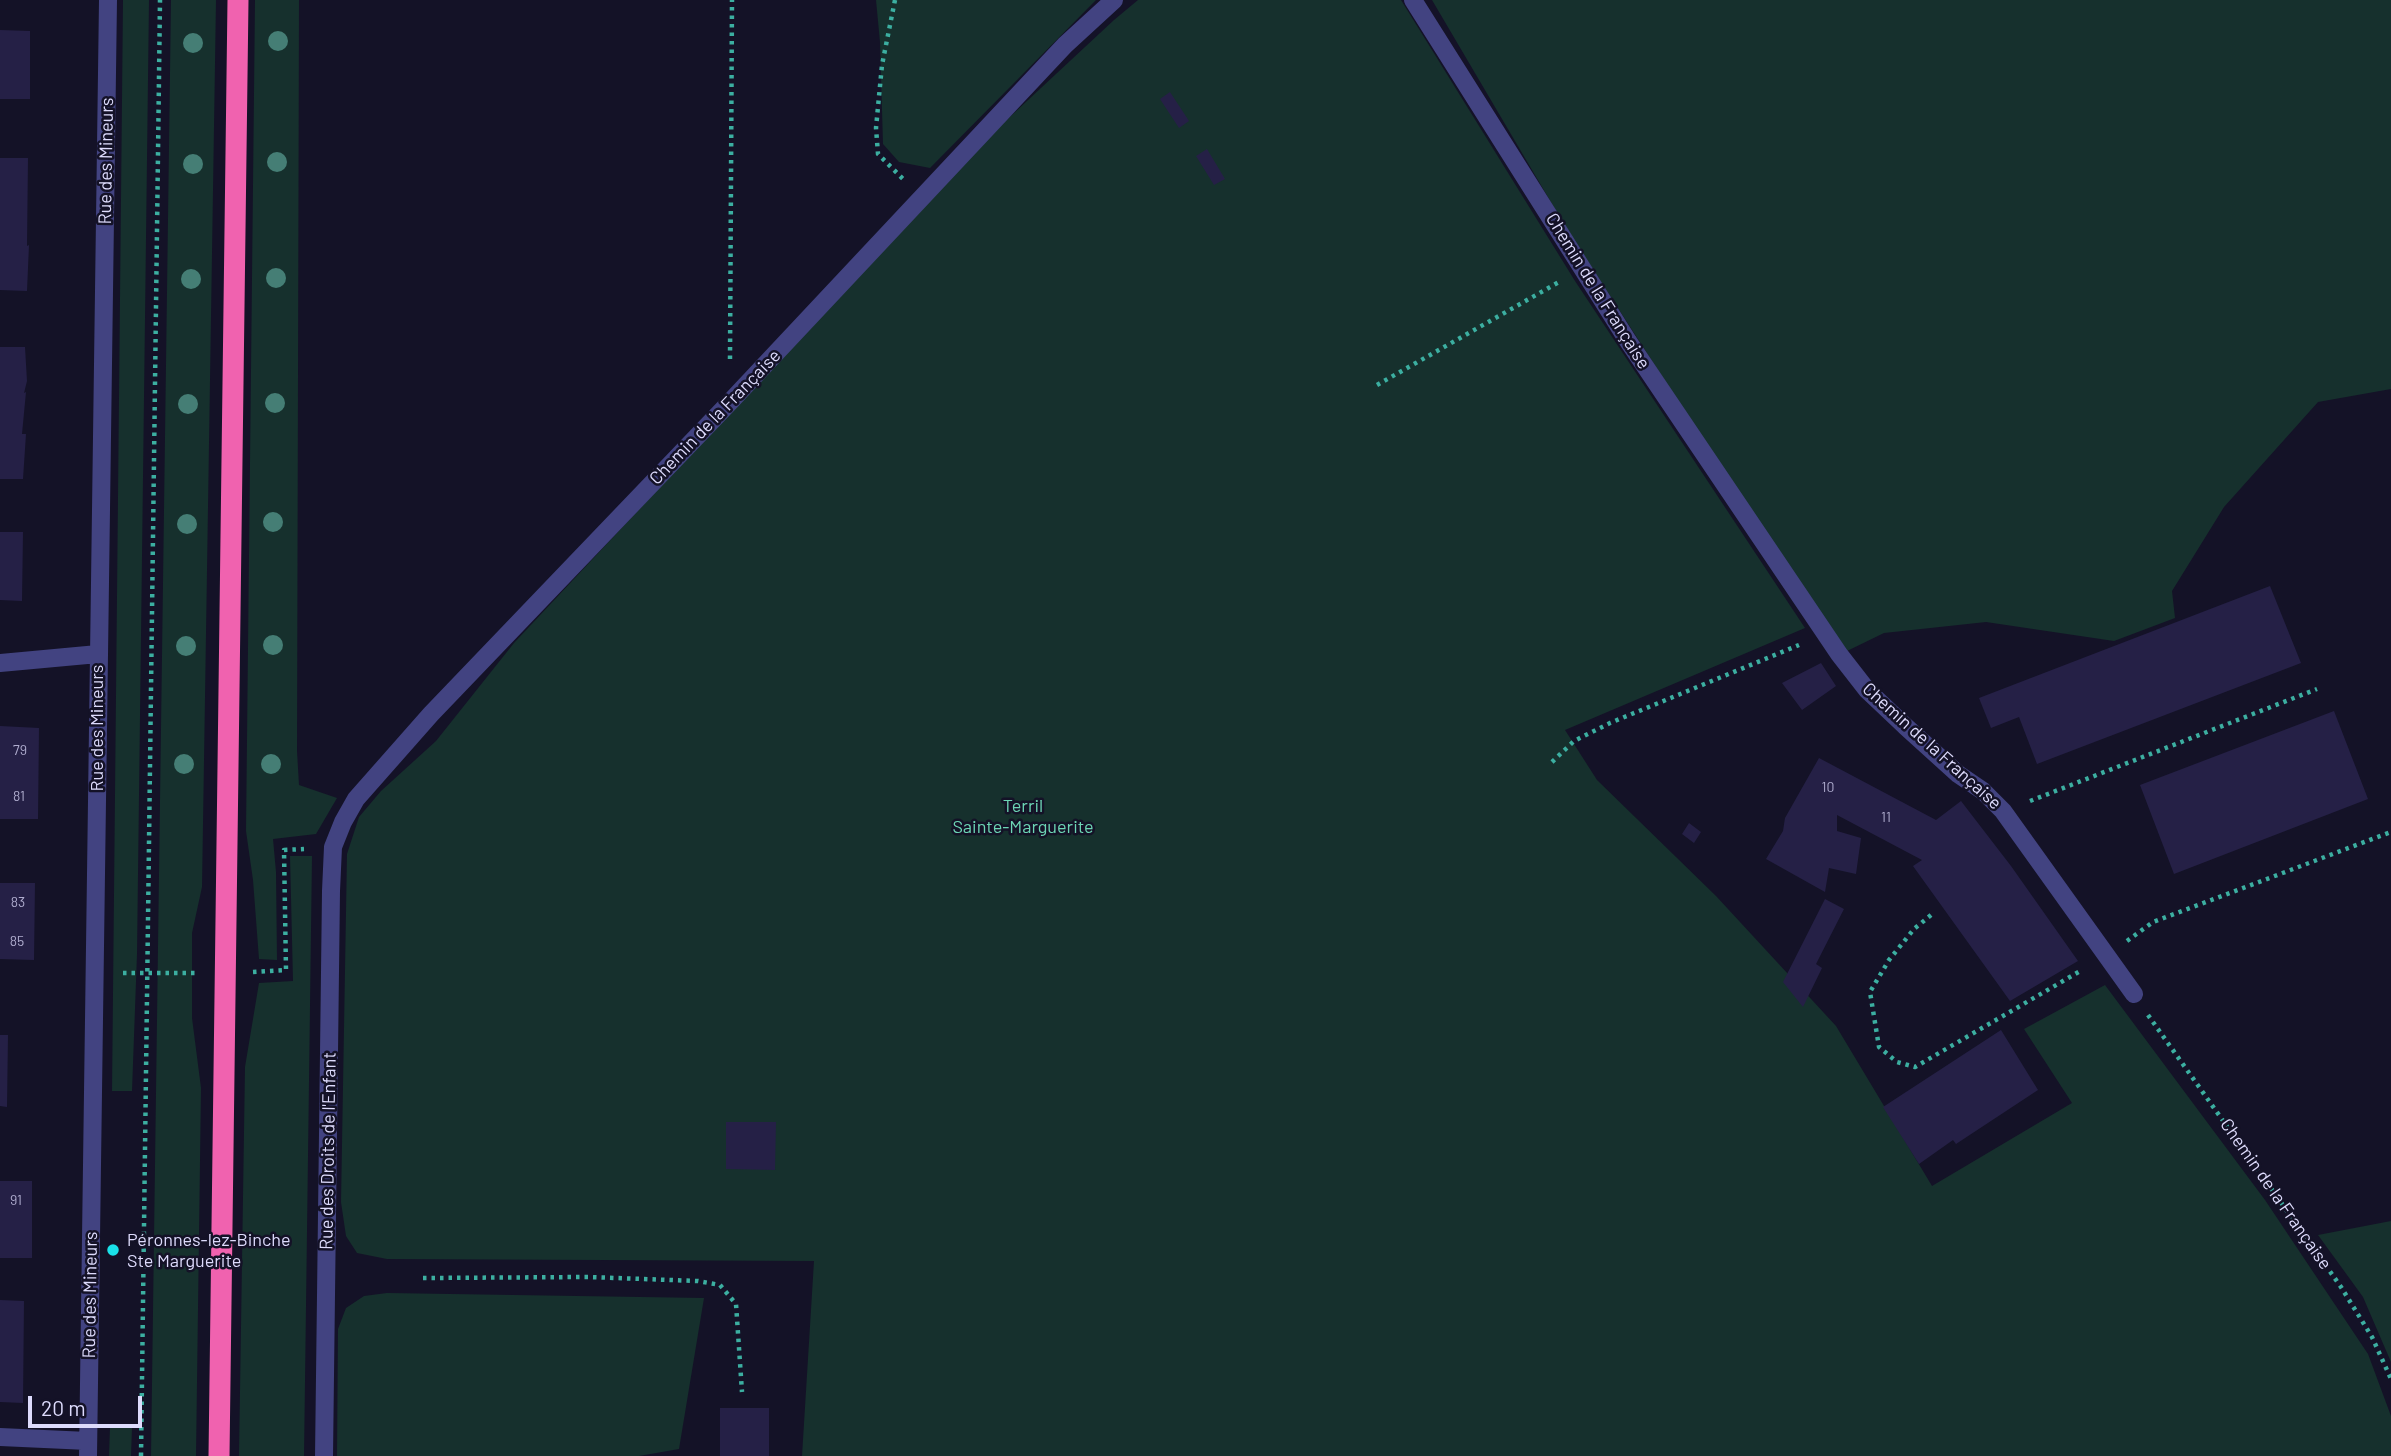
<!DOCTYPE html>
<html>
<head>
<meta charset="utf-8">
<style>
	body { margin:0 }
	#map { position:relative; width:2391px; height:1456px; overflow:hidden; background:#141227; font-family:Barlow,sans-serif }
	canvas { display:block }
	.scale { position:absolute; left:28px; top:1396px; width:114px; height:32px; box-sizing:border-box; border:4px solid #dddbfc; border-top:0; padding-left:9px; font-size:21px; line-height:24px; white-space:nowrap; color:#dddbfc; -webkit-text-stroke:5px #141227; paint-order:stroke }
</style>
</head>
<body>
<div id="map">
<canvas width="2391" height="1456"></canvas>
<div class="scale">20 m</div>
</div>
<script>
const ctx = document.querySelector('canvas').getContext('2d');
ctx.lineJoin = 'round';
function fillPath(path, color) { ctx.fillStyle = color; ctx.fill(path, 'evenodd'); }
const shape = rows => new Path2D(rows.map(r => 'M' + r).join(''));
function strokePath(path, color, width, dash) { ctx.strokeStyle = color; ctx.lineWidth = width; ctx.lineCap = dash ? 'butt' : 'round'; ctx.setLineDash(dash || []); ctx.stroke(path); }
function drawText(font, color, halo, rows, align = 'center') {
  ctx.font = font + ' Barlow,sans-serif'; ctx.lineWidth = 5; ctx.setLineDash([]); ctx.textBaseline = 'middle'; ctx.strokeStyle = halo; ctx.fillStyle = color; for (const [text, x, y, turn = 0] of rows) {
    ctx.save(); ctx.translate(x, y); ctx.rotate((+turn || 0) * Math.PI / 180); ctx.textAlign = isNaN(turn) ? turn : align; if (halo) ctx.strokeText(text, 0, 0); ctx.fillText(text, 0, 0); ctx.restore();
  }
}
const green = shape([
	[123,0,149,0,137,954,132,1091,112,1091],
	[171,0,216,0,202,887,192,933,192,1018,201,1088,196,1456,151,1456],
	[255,0,299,0,297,751,299,785,337,798,316,834,273,839,276,872,277,960,259,959,253,880,246,831],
	[876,0,1096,0,930,168,899,162,883,144,880,42],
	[1138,0,1401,0,1575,281,1805,628,1565,730,1597,780,1716,896,1836,1026,1932,1186,2072,1103,2024,1029,2105,985,2265,1200,2368,1354,2391,1416,2391,1456,802,1456,814,1261,387,1259,357,1253,346,1236,341,1202,347,854,359,817,381,791,436,741,514,643,984,141,1114,20],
	[1432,0,2391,0,2391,389,2318,402,2224,507,2172,591,2175,618,2114,641,1986,622,1884,633,1847,651,1698,432,1565,226],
	[290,856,312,856,304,1456,239,1456,245,1067,259,983,293,981],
	[2391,1221,2391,1362,2363,1297,2318,1235],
	[387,1293,704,1298,679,1449,639,1456,337,1456,338,1329,346,1308,364,1296],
	[110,1427,132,1428,131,1456,109,1456]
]);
const building = shape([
	[0,30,30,31,30,99,0,99],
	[1170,92,1189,121,1179,128,1160,99],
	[1207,149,1225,179,1214,185,1196,156],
	[0,158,28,158,27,246,29,245,27,291,0,290],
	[0,347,25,347,27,381,24,393,26,392,22,434,26,434,23,479,0,479],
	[0,532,23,532,22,601,0,600],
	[2270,586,2301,663,2037,764,2019,717,1991,728,1979,698],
	[1821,663,1836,686,1802,710,1782,683],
	[2334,711,2368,799,2174,874,2140,785],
	[0,726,39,728,38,819,0,819],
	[1819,758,1936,820,1961,801,2011,866,2078,961,2010,1001,1913,866,1922,860,1837,815,1837,831,1861,838,1856,874,1829,868,1825,892,1766,859,1783,831,1785,818],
	[1689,823,1701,832,1694,843,1682,834],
	[0,883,35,883,34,960,0,959],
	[1825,899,1844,909,1816,964,1822,968,1803,1007,1783,982],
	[2001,1030,2038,1090,1956,1144,1953,1140,1919,1164,1883,1107],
	[0,1035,8,1035,7,1107,0,1106],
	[726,1122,776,1122,775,1170,726,1169],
	[0,1181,32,1181,32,1258,0,1258],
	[0,1300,24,1301,23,1403,0,1402],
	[720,1408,769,1408,769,1456,720,1456]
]);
const path = shape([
	[895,0,882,65,876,128,878,154,903,179],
	[730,359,732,0],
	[1377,385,1559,282],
	[1552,762,1574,741,1610,723,1799,645],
	[2030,801,2317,689],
	[1931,915,1914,929,1889,960,1870,992,1879,1047,1897,1062,1915,1067,2082,970],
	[2127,941,2153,922,2391,832],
	[253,972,286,970,284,850,304,849],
	[123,973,195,973],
	[2148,1015,2341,1287,2372,1337,2391,1379],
	[423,1278,588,1277,698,1281,720,1285,736,1304,742,1392],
	[141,1456,160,0]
]);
const street = shape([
	[1413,0,1628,341,1839,654,1867,690,1905,726,1958,774,1983,791,2003,811,2134,994],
	[0,663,98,654],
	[0,1437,88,1441],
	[88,1456,108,0],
	[324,1456,331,891,333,847,343,822,356,799,431,714,730,402,1065,45,1114,0]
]);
const highway = shape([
	[219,1456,238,0]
]);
const trees = [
	[278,41],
	[193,43],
	[277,162],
	[193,164],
	[276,278],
	[191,279],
	[275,403],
	[188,404],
	[273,522],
	[187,524],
	[273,645],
	[186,646],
	[184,764],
	[271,764]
];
const markers = [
	[113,1250,7,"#1ae1e9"]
];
const numberNames = [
	["79",20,750],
	["10",1828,787],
	["81",19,796],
	["11",1886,817],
	["83",18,902],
	["85",17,941],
	["91",16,1200]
];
const streetNames = [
	["Rue des Mineurs",106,161,-89],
	["Chemin de la Française",1598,291,58],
	["Chemin de la Française",715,417,-46],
	["Rue des Mineurs",97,728,-90],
	["Chemin de la Française",1932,746,42],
	["Rue des Droits de l'Enfant",328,1151,-89],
	["Chemin de la Française",2276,1194,55],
	["Rue des Mineurs",90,1295,-89]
];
const parkNames = [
	["Terril",1023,806],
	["Sainte-Marguerite",1023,827]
];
const poiNames = [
	["Péronnes-lez-Binche",127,1240],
	["Ste Marguerite",127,1261]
];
fillPath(green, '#16302d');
fillPath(building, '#252046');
strokePath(path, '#3cafa1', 4.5, [3.5, 5]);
strokePath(street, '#424381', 18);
strokePath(highway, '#f062af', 21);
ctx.fillStyle = '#457e75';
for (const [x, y] of trees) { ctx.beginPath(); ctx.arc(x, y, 10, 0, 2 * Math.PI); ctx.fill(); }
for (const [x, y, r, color] of markers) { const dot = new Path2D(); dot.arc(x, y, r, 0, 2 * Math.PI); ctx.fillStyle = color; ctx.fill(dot); strokePath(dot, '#141227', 2.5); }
drawText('14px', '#afacce', null, numberNames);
drawText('18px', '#dddbfc', '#141227', streetNames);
drawText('18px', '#6dd6b5', '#141227', parkNames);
drawText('18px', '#dddbfc', '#141227', poiNames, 'left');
</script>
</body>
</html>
